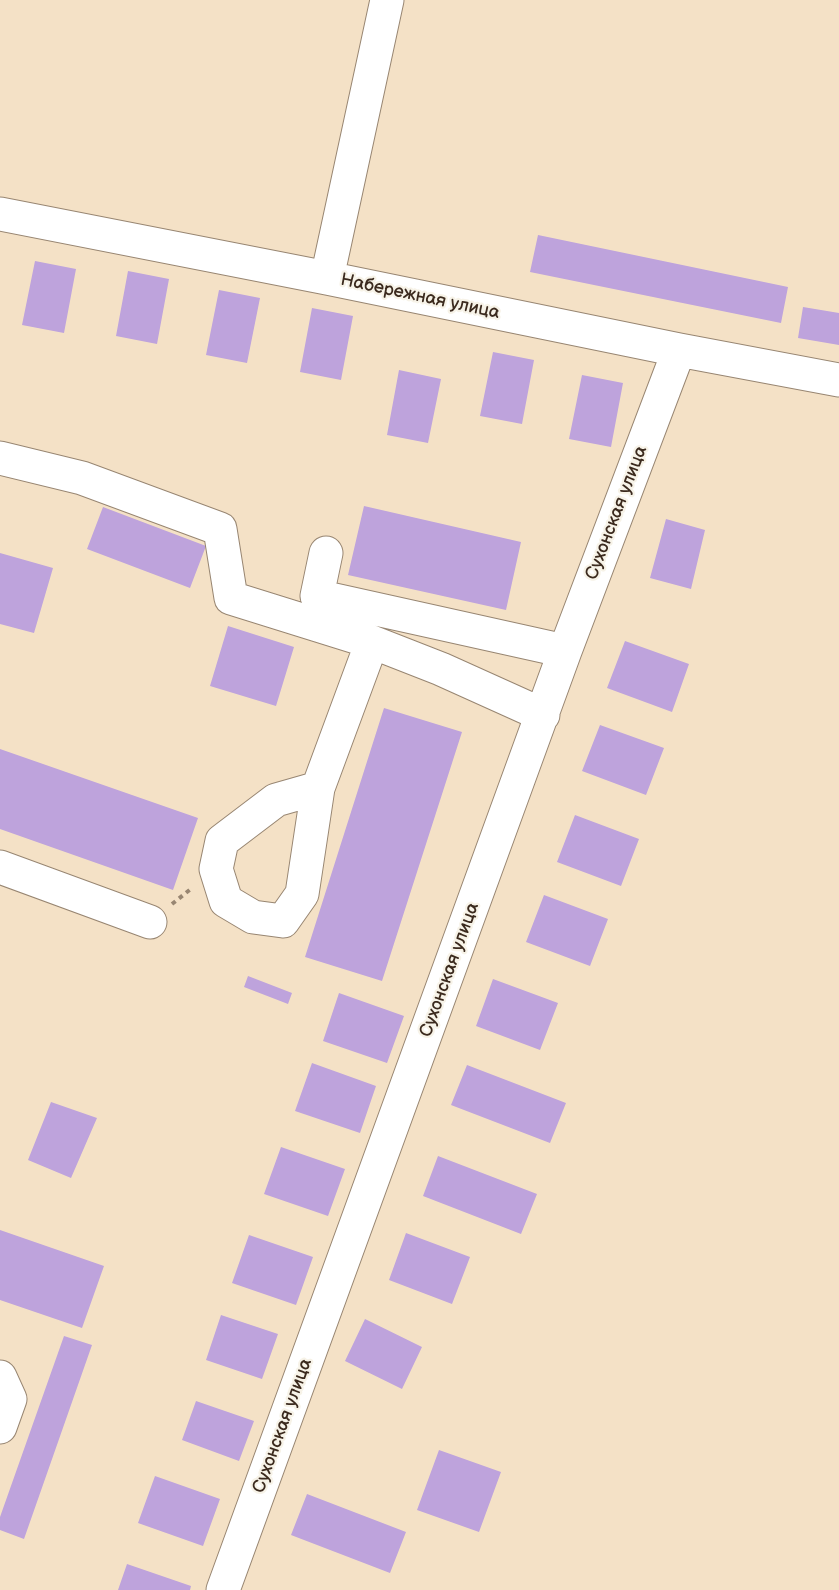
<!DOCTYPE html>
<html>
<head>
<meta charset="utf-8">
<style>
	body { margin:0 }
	canvas { display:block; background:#f4e1c6 }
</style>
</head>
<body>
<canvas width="839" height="1590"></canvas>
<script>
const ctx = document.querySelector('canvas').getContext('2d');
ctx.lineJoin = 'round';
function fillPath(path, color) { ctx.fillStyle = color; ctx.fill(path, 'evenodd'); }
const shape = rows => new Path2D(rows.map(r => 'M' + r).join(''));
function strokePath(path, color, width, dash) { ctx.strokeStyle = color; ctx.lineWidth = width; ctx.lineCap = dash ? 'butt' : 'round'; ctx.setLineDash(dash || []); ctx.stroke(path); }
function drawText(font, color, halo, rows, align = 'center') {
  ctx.font = font + ' "Balsamiq Sans",sans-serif'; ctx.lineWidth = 4.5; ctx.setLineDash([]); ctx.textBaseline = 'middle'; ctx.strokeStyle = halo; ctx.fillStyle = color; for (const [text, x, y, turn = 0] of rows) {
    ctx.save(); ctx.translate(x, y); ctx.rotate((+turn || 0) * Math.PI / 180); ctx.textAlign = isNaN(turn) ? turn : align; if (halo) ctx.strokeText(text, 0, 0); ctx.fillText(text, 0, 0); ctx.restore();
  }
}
const building = shape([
	[538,235,788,287,781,323,530,272],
	[35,261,76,269,64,333,22,325],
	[128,271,169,279,157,344,116,336],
	[219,290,260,298,247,363,206,355],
	[803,307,839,313,839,345,798,338],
	[312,308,353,316,341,380,300,372],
	[493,352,534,360,522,424,480,416],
	[399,370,441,379,428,443,387,435],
	[582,375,623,383,611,447,569,439],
	[364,506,521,542,506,610,348,575],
	[103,507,206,546,190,588,87,549],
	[666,519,705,530,691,589,650,578],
	[0,553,53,568,34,633,0,624],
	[228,626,294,647,276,706,210,686],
	[625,641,689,664,672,712,607,688],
	[384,708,462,732,382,981,305,957],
	[600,725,664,748,646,795,582,771],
	[0,749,198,818,173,890,0,829],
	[575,815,639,839,621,886,557,862],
	[544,895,608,919,590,966,526,942],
	[248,976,292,993,288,1004,244,987],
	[493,979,558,1003,540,1050,476,1026],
	[339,993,404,1016,387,1063,323,1041],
	[312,1063,376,1086,360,1133,295,1111],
	[467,1065,566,1103,550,1143,451,1105],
	[51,1102,97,1118,71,1178,28,1160],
	[281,1147,345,1169,328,1216,264,1194],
	[438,1156,537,1194,521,1234,423,1196],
	[0,1230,104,1266,82,1328,0,1300],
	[406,1233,470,1257,452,1304,389,1280],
	[249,1235,313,1257,296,1305,232,1283],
	[221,1315,278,1334,262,1379,206,1360],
	[365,1319,422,1347,402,1389,345,1361],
	[64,1336,92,1345,24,1539,0,1530,0,1517],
	[196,1401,254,1421,239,1461,182,1440],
	[439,1450,501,1472,479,1532,417,1510],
	[155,1476,220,1499,203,1546,138,1523],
	[307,1494,406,1532,390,1573,291,1535],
	[127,1564,191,1586,190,1590,118,1590]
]);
const path = shape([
	[172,904,192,888]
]);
const minor = shape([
	[0,214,327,278,679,350,839,380],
	[327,278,387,0],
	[0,458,82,478,220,529,231,598,372,642],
	[326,553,317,596,565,651],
	[318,788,302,894,283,921,253,917,226,901,216,869,222,841,276,800,318,788,372,642,441,669,543,715],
	[0,867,150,922],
	[0,1377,10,1399,0,1427],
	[223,1590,565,651,679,350]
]);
const streetNames = [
	["Набережная улица",420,297,12],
	["Сухонская улица",617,513,-69],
	["Сухонская улица",450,970,-70],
	["Сухонская улица",283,1426,-70]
];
fillPath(building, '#bea3dc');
strokePath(minor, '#988672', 35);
strokePath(path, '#988672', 4, [4.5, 4.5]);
strokePath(minor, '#fff', 33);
drawText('18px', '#3b2a1e', '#f7f3e8', streetNames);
</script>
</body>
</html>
